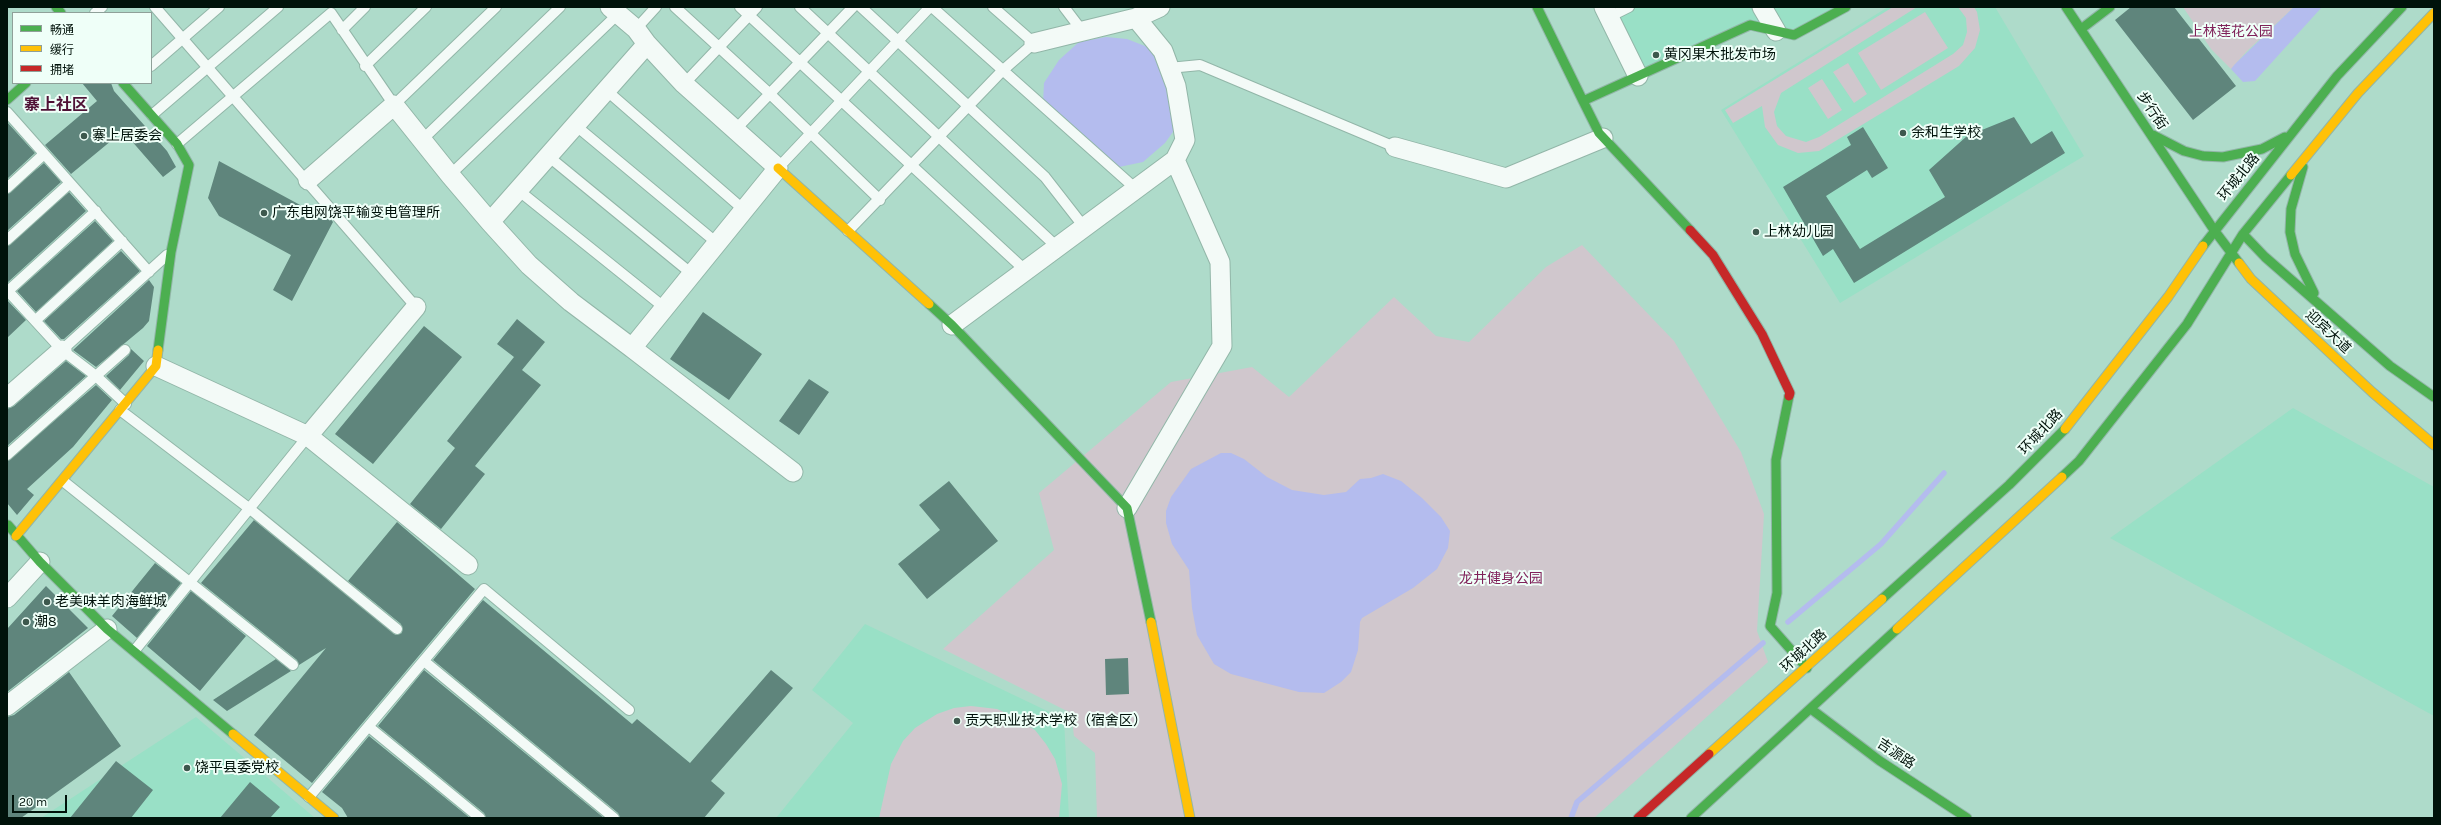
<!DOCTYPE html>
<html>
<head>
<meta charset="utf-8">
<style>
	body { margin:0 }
	#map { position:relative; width:2441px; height:825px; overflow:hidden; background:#aedbca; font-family:Karla,"Noto Sans SC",sans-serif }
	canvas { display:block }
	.frame { position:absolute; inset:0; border:8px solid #00120a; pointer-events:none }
	.legend { position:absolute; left:12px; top:12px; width:140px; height:72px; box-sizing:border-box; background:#effff8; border:1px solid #8fa099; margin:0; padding:5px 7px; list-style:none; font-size:12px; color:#00120a }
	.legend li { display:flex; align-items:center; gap:8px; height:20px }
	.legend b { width:20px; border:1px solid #8fa099 }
	.scale { position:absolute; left:12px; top:795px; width:55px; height:18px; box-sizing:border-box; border:2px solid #00120a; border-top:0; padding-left:5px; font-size:12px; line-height:14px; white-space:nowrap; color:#00120a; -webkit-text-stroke:3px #effff8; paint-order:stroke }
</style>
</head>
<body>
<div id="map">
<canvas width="2441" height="825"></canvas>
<div class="frame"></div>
<ul class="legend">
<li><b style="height:5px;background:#4caf50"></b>畅通</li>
<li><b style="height:5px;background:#ffc107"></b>缓行</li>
<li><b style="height:5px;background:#c62828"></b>拥堵</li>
</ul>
<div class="scale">20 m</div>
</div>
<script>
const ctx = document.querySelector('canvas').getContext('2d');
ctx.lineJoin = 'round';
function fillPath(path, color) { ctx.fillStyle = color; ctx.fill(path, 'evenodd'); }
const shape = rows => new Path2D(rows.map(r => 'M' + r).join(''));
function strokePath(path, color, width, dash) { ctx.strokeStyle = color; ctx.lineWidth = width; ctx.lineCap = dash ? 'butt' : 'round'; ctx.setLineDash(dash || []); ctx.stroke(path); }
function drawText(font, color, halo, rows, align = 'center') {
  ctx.font = font + ' Karla,"Noto Sans SC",sans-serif'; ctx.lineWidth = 4; ctx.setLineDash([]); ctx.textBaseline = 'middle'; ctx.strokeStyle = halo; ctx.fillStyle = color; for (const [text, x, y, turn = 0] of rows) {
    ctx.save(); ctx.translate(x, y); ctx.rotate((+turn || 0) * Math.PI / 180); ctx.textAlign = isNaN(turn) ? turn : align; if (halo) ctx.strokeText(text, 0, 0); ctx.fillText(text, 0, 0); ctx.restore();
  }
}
const built = shape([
	[1604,7,1846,7,1794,35,1750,25,1638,76],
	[1888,7,1995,7,2084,156,1840,303,1721,110],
	[2293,408,2434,487,2434,716,2110,538],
	[865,624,1064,719,1069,818,776,818,853,723,812,690],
	[196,717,315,818,41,818]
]);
const green = shape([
	[1893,7,1917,7,1781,93,1774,112,1777,126,1786,136,1806,142,1819,137,1953,54,1963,45,1967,32,1966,18,1958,7,1974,7,1977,12,1980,30,1975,48,1959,66,1819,151,1798,153,1778,145,1765,127,1762,106,1733,123,1725,110],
	[2183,7,2294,7,2247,51,2231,69,2211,49],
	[1925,12,1948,48,1881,90,1858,53],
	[1848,63,1867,94,1854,103,1833,72],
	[1822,79,1842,110,1828,119,1808,88],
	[1582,245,1674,341,1741,452,1764,514,1757,631,1768,662,1594,818,1097,818,1095,753,1074,736,1071,713,943,649,1054,550,1039,493,1171,382,1252,367,1289,397,1394,297,1436,336,1469,342,1546,267],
	[971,706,997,709,1013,716,1035,730,1046,744,1055,759,1062,784,1059,818,879,818,891,764,903,741,915,728,937,714,954,708]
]);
const water = shape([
	[2294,7,2322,7,2255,81,2243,82,2231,69,2235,64],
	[1106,37,1127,39,1150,48,1164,67,1175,129,1165,143,1143,162,1119,167,1043,103,1044,83,1059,60,1079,42],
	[1221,453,1231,453,1244,459,1267,477,1292,490,1324,495,1346,492,1360,479,1371,478,1383,474,1401,481,1422,498,1441,517,1450,531,1448,548,1437,569,1413,588,1362,618,1360,622,1358,650,1351,672,1341,682,1324,693,1299,692,1231,674,1214,664,1197,635,1192,608,1189,570,1172,544,1166,523,1166,511,1171,497,1191,469]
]);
const stream = shape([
	[1788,622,1881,544,1944,473],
	[1571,818,1577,802,1763,643]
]);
const building = shape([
	[2131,7,2174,7,2236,86,2193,120,2115,20],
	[82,83,111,83,114,91,167,151,176,167,163,177,123,131,71,174,45,145,97,101],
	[2014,117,2031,144,2052,131,2065,153,1854,283,1833,249,1823,256,1783,187,1851,145,1847,137,1863,127,1888,168,1872,178,1867,170,1826,196,1860,249,1945,197,1929,170,1967,136],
	[7,122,35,153,7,179],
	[219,161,313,212,315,210,329,217,333,222,292,301,273,290,291,255,219,216,208,198],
	[44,163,61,182,7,231,7,194],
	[69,192,86,211,7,283,7,246],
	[95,221,113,241,36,312,17,291],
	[121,251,140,271,64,339,61,339,44,321],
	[149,280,154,287,149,321,143,328,96,367,73,350],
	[7,300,26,320,7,338],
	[703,312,762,354,729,400,670,359],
	[517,319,545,342,522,370,541,385,475,466,485,474,441,529,410,504,455,448,447,441,514,357,497,344],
	[424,326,462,357,373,464,335,434],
	[131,349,144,361,120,390,106,376,129,355],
	[66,361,86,376,7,446,7,409,14,406],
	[809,379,829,392,799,435,779,421],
	[96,385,112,400,73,447,27,489,34,495,17,515,7,503,7,461],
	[949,481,998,541,927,599,898,564,940,530,919,505],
	[254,520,396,635,402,633,401,624,348,581,397,522,475,589,312,783,254,735,326,648,299,665,297,660,201,583],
	[155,563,181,583,137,638,112,616],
	[46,586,88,628,7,692,7,629],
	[191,591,246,636,200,691,147,646],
	[483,600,632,724,637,719,690,763,771,670,793,688,711,781,725,793,704,818,620,818,618,813,433,660],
	[1128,658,1129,694,1106,695,1105,659],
	[276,659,291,671,227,711,213,700],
	[424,670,604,818,486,818,484,813,378,726],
	[69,672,121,746,21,818,7,818,7,717,14,715],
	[369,736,470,818,348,818,342,808,322,792],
	[116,761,153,790,131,818,70,818],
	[250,782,280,807,270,818,220,818]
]);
const lane = shape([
	[155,7,416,307],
	[675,7,770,94,880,200],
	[740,7,1026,271],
	[800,7,1057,247],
	[861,7,1045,177,1084,227],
	[932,7,1136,189],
	[1064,7,1083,32],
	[95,13,102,7],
	[1609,17,1629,7],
	[636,29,656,7],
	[342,30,365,7],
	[151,66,219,7],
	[365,66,426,7],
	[1169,68,1200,65,1395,147],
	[684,84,757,7],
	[606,90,744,210],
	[7,112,70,183,7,240],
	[152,115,278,7],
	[575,125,717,243],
	[735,130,853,7],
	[422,140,560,7],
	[177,144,331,13,394,105,496,7],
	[548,156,692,274],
	[778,168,930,7],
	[450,175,618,14],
	[70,183,149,272],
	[7,188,44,154],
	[518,190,665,308],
	[848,231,1002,71,1034,43,993,7],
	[7,290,62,350,96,376,126,404],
	[8,291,96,211],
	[36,320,122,241],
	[62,350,167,255],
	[120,410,250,509,397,629],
	[7,455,125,350],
	[63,481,293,665],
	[135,650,308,436],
	[424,661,614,818],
	[369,727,480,818],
	[309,797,484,589,629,710]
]);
const street = shape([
	[610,7,636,29,647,44],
	[1604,7,1638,76],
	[1762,7,1776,31],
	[1034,43,1136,18],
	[1395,147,1506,178,1603,138],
	[308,180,394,105,450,175,490,222,529,265,571,302,632,348,778,168,684,84,647,44,490,222],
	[952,325,1175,160],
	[632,348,793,472],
	[156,366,308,436,416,307],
	[7,398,62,350],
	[308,436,468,565],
	[1127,508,1222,346,1220,262,1175,160,1185,140,1176,86,1163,51,1136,18,1160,7],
	[7,598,40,562],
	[7,706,107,629]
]);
const fast = shape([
	[56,7,61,13],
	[1537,7,1583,101],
	[2066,7,2214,230,2239,263],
	[2085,26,2110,7],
	[123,83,177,144,189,165,171,252,158,350],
	[7,100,26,83],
	[2153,135,2184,151,2203,156,2223,157,2262,149,2285,137],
	[2303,167,2291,209,2290,232,2295,254,2314,293],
	[1690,230,1599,133,1583,101,1750,25,1794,35,1846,7],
	[2243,234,2265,257,2390,366,2434,397],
	[2203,246,2337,76,2402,7],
	[929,304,952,325,1127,508,1151,622],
	[1789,396,1776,460,1777,593,1770,626,1807,668],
	[2062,477,2079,461,2187,324,2243,234,2291,175],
	[8,525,40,562,107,629,233,734],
	[1882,599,2009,485,2065,429],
	[1811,709,1880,761,1967,818],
	[1691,818,1897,629]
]);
const slow = shape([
	[778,168,929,304],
	[2291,175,2358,93,2434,13],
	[2239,263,2251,279,2372,392,2434,445],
	[2065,429,2168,297,2203,246],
	[16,536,156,366,158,350],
	[1151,622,1190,818],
	[1897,629,2062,477],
	[233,734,334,818],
	[1709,754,1882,599]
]);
const jam = shape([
	[1690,230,1713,255,1762,334,1790,393,1789,396],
	[1638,818,1709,754]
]);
const markers = [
	[1656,55,4,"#3d584d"],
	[1903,133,4,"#3d584d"],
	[84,136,4,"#3d584d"],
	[264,213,4,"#3d584d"],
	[1756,232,4,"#3d584d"],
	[47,602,4,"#3d584d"],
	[26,622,4,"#3d584d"],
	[957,721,4,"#3d584d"],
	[187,768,4,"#3d584d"]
];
const parkNames = [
	["上林莲花公园",2231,32],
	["龙井健身公园",1501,579]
];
const poiNames = [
	["黄冈果木批发市场",1664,55],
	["余和生学校",1911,133],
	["寨上居委会",92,136],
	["广东电网饶平输变电管理所",272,213],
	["上林幼儿园",1764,232],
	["老美味羊肉海鲜城",55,602],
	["潮8",34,622],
	["贡天职业技术学校（宿舍区）",965,721],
	["饶平县委党校",195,768]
];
const streetNames = [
	["步行街",2152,111,56],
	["环城北路",2239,177,-51],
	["迎宾大道",2328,332,43],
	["环城北路",2041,432,-47],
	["环城北路",1804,651,-42],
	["吉源路",1896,754,34]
];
const quarterNames = [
	["寨上社区",56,105]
];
fillPath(built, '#99e0c6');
fillPath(green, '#d0c7cd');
fillPath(water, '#b4bcee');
strokePath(stream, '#b4bcee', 5.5);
fillPath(building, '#5f857c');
strokePath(lane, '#92b6a8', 12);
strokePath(street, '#92b6a8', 21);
strokePath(fast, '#92b6a8', 11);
strokePath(slow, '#92b6a8', 11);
strokePath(jam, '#92b6a8', 11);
strokePath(lane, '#f3faf7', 10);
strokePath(street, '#f3faf7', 19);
strokePath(fast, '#4caf50', 9);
strokePath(slow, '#ffc107', 9);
strokePath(jam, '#c62828', 9);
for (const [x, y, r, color] of markers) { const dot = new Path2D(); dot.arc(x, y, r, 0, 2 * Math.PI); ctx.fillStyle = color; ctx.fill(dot); strokePath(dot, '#effff8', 1.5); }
drawText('14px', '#80225a', '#effff8', parkNames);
drawText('14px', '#00120a', '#effff8', poiNames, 'left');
drawText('14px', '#00120a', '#effff8', streetNames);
drawText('bold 16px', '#4e1135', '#effff8', quarterNames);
</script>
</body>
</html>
